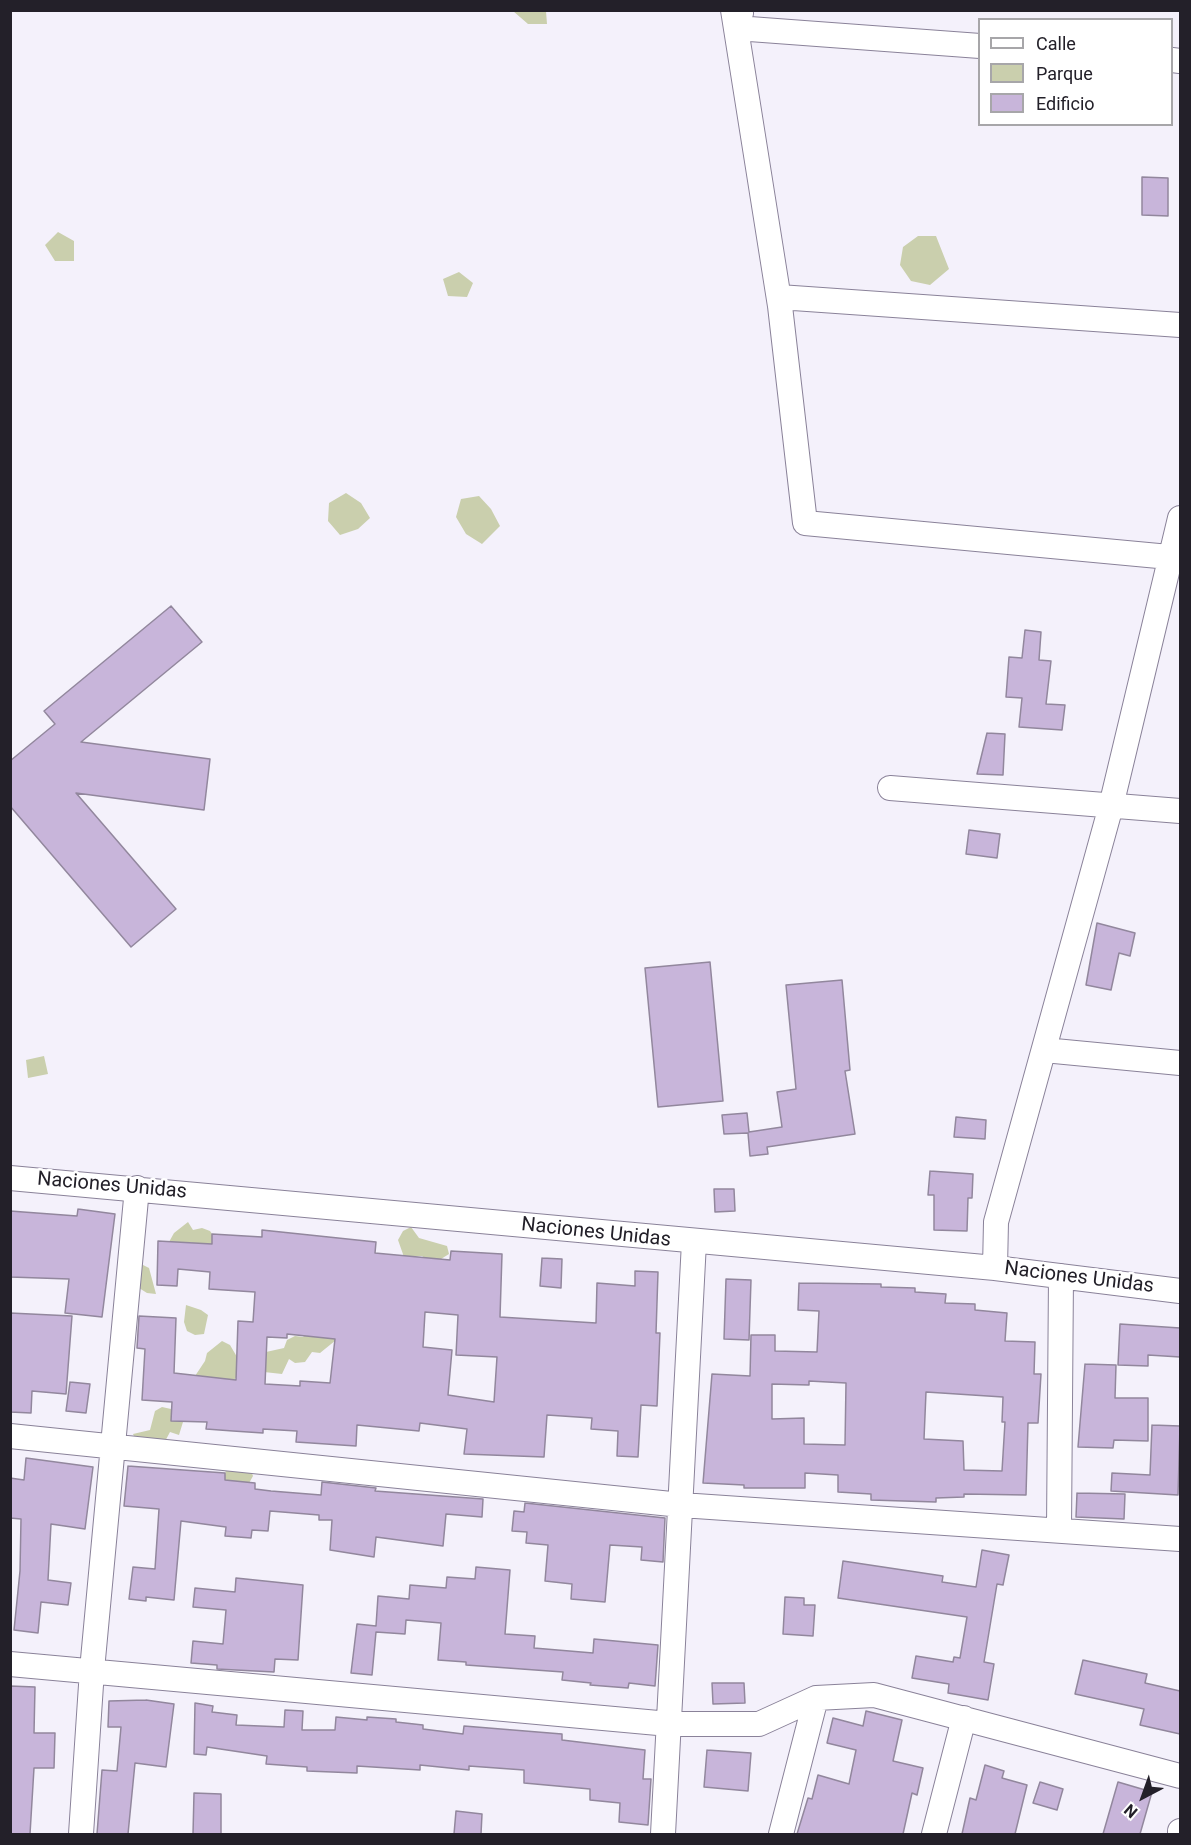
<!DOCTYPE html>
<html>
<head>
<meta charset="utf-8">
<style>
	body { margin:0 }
	#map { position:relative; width:1191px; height:1845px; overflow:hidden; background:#f4f1fb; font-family:Roboto,sans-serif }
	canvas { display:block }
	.frame { position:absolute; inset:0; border:12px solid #232029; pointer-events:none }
	.legend { position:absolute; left:978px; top:18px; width:195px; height:108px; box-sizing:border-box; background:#fff; border:2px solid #a7a6a9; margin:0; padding:8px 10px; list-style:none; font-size:18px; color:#232029 }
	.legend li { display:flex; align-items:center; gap:12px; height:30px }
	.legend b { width:30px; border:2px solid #a7a6a9 }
	.north { position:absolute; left:1113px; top:1767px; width:60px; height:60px; -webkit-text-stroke:4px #fff; paint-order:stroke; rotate:221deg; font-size:16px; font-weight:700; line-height:24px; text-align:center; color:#232029 }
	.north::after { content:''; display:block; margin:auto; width:21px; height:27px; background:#232029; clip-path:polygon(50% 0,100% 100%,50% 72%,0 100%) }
</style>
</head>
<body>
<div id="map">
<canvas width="1191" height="1845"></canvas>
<div class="frame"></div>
<ul class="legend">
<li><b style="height:8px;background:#fff"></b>Calle</li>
<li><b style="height:16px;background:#cacfad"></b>Parque</li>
<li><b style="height:16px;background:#c8b5da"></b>Edificio</li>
</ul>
<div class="north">N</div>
</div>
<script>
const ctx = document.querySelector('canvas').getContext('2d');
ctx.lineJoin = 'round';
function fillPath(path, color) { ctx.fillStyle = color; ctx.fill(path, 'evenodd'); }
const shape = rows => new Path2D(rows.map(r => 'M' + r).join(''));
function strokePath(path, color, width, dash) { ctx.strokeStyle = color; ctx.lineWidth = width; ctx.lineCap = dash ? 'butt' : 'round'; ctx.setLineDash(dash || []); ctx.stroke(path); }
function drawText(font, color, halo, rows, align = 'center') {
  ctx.font = font + ' Roboto,sans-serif'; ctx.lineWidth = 5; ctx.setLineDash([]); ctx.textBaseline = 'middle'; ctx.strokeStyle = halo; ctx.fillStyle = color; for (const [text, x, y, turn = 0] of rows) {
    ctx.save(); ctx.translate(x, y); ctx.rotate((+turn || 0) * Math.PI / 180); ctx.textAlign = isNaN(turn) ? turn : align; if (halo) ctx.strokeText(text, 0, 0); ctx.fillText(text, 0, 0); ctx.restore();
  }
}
const green = shape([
	[513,11,546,11,547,24,528,24],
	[58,232,74,241,74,261,55,261,45,245],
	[918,236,936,236,949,269,930,285,911,281,900,265,903,247],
	[459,272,473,283,467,297,448,296,443,279],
	[346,493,361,503,370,518,358,529,340,535,328,521,329,503],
	[479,496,491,509,500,526,482,544,466,534,456,517,461,499],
	[44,1056,48,1074,28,1078,26,1060],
	[188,1222,193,1230,202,1228,210,1231,215,1238,212,1248,196,1249,191,1242,169,1242,174,1233],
	[411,1227,419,1238,447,1246,449,1254,433,1264,422,1256,404,1257,398,1240,403,1231],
	[141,1264,149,1268,156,1294,147,1293,139,1288],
	[186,1305,201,1310,208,1315,204,1334,195,1335,187,1331,184,1322],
	[305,1335,341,1336,320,1353,312,1352,305,1362,295,1363,289,1359,282,1374,264,1372,266,1352,284,1348,287,1340,295,1336,303,1337],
	[222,1341,230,1345,240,1362,242,1370,231,1384,195,1376,205,1361,207,1353],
	[162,1407,171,1409,183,1422,179,1435,170,1432,162,1447,137,1443,133,1434,150,1430,155,1411],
	[226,1467,250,1468,253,1476,248,1485,224,1485]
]);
const building = shape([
	[1142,177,1168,178,1168,216,1142,215,1142,177],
	[171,606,202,642,81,742,210,759,204,810,76,793,176,909,131,947,10,806,10,761,55,724,44,711,171,606],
	[1025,630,1041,632,1039,660,1051,661,1046,704,1065,705,1062,730,1019,727,1022,698,1006,697,1009,657,1022,658,1025,630],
	[987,733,1005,734,1003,775,977,774,987,733],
	[969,830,1000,834,997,858,966,854,969,830],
	[1097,923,1135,933,1130,956,1119,953,1111,990,1086,985,1097,923],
	[710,962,723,1101,658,1107,645,968,710,962],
	[842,980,850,1070,845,1071,855,1134,767,1147,768,1154,750,1156,748,1133,724,1134,722,1115,747,1113,749,1132,782,1127,777,1092,796,1089,786,985,842,980],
	[956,1117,986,1120,985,1139,954,1137,956,1117],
	[930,1171,973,1174,972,1198,968,1198,967,1231,934,1230,934,1195,928,1195,930,1171],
	[714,1189,734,1189,735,1211,715,1212,714,1189],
	[78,1209,115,1214,102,1317,65,1313,69,1279,10,1277,10,1211,77,1216,78,1209],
	[262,1230,376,1242,375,1253,450,1260,451,1251,502,1254,500,1317,596,1323,597,1283,635,1286,635,1271,658,1272,656,1333,660,1333,657,1406,641,1405,638,1457,617,1456,618,1431,591,1429,592,1418,547,1415,544,1457,464,1454,467,1429,420,1423,419,1431,357,1425,356,1446,296,1442,297,1431,263,1429,263,1433,233,1431,206,1429,207,1422,171,1421,172,1402,142,1400,145,1349,137,1348,139,1316,176,1318,174,1373,236,1380,238,1321,253,1322,255,1292,209,1289,210,1272,178,1269,177,1286,157,1285,158,1241,212,1244,212,1234,262,1237,262,1230],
	[425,1312,458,1315,456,1355,497,1357,494,1402,448,1395,452,1350,423,1347,425,1312],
	[287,1334,335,1339,330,1383,300,1381,300,1386,265,1384,267,1337,287,1338,287,1334],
	[542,1258,562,1259,561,1288,540,1286,542,1258],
	[726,1279,751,1280,749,1340,724,1339,726,1279],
	[799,1283,881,1284,881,1287,915,1288,915,1292,946,1294,945,1303,975,1304,975,1310,1007,1313,1005,1341,1035,1342,1034,1374,1041,1374,1038,1423,1028,1423,1026,1495,964,1494,964,1497,936,1498,936,1502,871,1500,871,1494,838,1492,838,1475,805,1473,805,1488,744,1488,744,1485,703,1483,712,1374,750,1376,751,1335,775,1335,775,1351,817,1352,819,1311,798,1310,799,1283],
	[809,1381,846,1383,845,1445,804,1444,804,1418,772,1419,772,1384,809,1385,809,1381],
	[926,1392,1003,1397,1002,1422,1005,1422,1002,1471,964,1470,963,1441,924,1439,926,1392],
	[10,1313,72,1316,66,1394,32,1391,31,1413,10,1412,10,1313],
	[1120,1324,1180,1328,1180,1357,1148,1355,1148,1366,1118,1365,1120,1324],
	[1085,1364,1116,1365,1115,1398,1148,1398,1148,1441,1114,1440,1113,1448,1078,1447,1085,1364],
	[70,1382,90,1384,86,1413,66,1411,70,1382],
	[1152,1425,1180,1426,1178,1495,1111,1491,1112,1473,1150,1475,1152,1425],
	[26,1458,93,1467,85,1529,51,1524,48,1580,71,1583,68,1605,41,1602,38,1633,14,1630,20,1571,21,1519,10,1518,10,1478,24,1480,26,1458],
	[128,1466,225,1473,225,1480,255,1483,255,1489,271,1491,321,1495,322,1482,376,1488,375,1491,483,1499,482,1517,446,1514,443,1546,376,1537,374,1557,330,1550,332,1520,319,1520,319,1515,270,1511,268,1531,252,1530,251,1538,225,1536,226,1527,181,1521,174,1600,146,1597,146,1601,129,1599,133,1567,155,1569,159,1509,124,1506,128,1466],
	[1077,1493,1125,1494,1124,1519,1076,1517,1077,1493],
	[525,1503,665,1518,663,1562,641,1560,642,1547,610,1545,605,1602,571,1599,572,1584,545,1581,548,1545,526,1543,527,1532,512,1531,514,1511,524,1512,525,1503],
	[982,1550,1009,1555,1003,1585,997,1584,984,1662,994,1664,988,1700,948,1693,949,1684,912,1678,916,1656,953,1662,954,1657,960,1658,967,1617,838,1598,843,1561,943,1576,942,1582,976,1587,982,1550],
	[476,1567,510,1570,505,1634,535,1636,534,1648,593,1653,594,1639,658,1645,655,1686,629,1683,628,1688,590,1685,591,1683,562,1680,563,1672,466,1665,466,1662,438,1660,441,1623,406,1620,405,1634,376,1632,372,1675,351,1673,357,1624,376,1626,378,1596,409,1599,410,1585,446,1588,447,1577,475,1579,476,1567],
	[236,1578,303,1585,298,1660,275,1659,274,1672,217,1669,217,1665,191,1663,193,1641,223,1644,226,1610,193,1607,195,1588,235,1592,236,1578],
	[785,1597,804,1598,804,1605,815,1605,813,1636,783,1634,785,1597],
	[1083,1660,1147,1674,1145,1683,1180,1691,1180,1734,1140,1725,1144,1709,1075,1694,1083,1660],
	[712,1683,744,1683,745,1703,713,1704,712,1683],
	[10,1686,35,1687,34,1733,55,1733,54,1768,34,1768,30,1834,10,1834,10,1686],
	[146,1700,174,1704,166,1767,135,1763,128,1834,97,1834,102,1770,117,1771,121,1727,108,1727,109,1701,146,1700],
	[195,1703,213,1706,212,1712,237,1715,236,1725,284,1727,285,1710,303,1711,302,1730,335,1730,336,1717,367,1720,367,1717,396,1719,396,1722,423,1725,423,1729,463,1734,464,1726,562,1734,562,1740,645,1750,643,1779,651,1779,648,1825,619,1822,620,1803,590,1800,590,1789,524,1783,524,1770,469,1766,469,1770,420,1765,420,1770,357,1766,357,1773,307,1771,307,1767,266,1764,267,1756,207,1747,206,1755,194,1754,195,1703],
	[866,1711,902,1720,893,1761,923,1768,917,1795,912,1793,903,1834,797,1834,808,1798,812,1799,818,1775,849,1784,856,1750,827,1743,833,1718,863,1726,866,1711],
	[707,1750,751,1753,748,1791,704,1787,707,1750],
	[985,1765,1004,1771,1002,1778,1027,1785,1015,1834,962,1834,970,1798,976,1800,985,1765],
	[1040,1782,1063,1789,1057,1810,1033,1803,1040,1782],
	[1118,1782,1152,1792,1140,1834,1103,1834,1118,1782],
	[194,1793,221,1794,221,1834,193,1834,194,1793],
	[456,1811,482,1814,481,1834,454,1834,456,1811]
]);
const minor = shape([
	[733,10,780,306,805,523,1180,558],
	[741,13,736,28,980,46],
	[1172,60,1180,61],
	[779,297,1180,325],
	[890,788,1180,811],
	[1044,1050,1180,1063],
	[10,1178,995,1268,1180,1291],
	[995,1268,996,1222,1111,806,1180,518],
	[10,1436,681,1505,1180,1539],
	[1059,1529,1061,1276],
	[10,1664,669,1724,759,1724,816,1698,874,1695,1180,1776],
	[81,1834,92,1670,137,1188],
	[663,1834,694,1242],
	[781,1834,816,1698],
	[934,1834,964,1718],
	[1180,1834,1180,1831]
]);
const streetNames = [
	["Naciones Unidas",112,1186,5],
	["Naciones Unidas",596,1233,6],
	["Naciones Unidas",1079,1278,7]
];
fillPath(green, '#cacfad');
fillPath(building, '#c8b5da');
strokePath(building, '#92879d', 1.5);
strokePath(minor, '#8a8299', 26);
strokePath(minor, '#fff', 24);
drawText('20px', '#232029', '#fff', streetNames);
</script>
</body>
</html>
